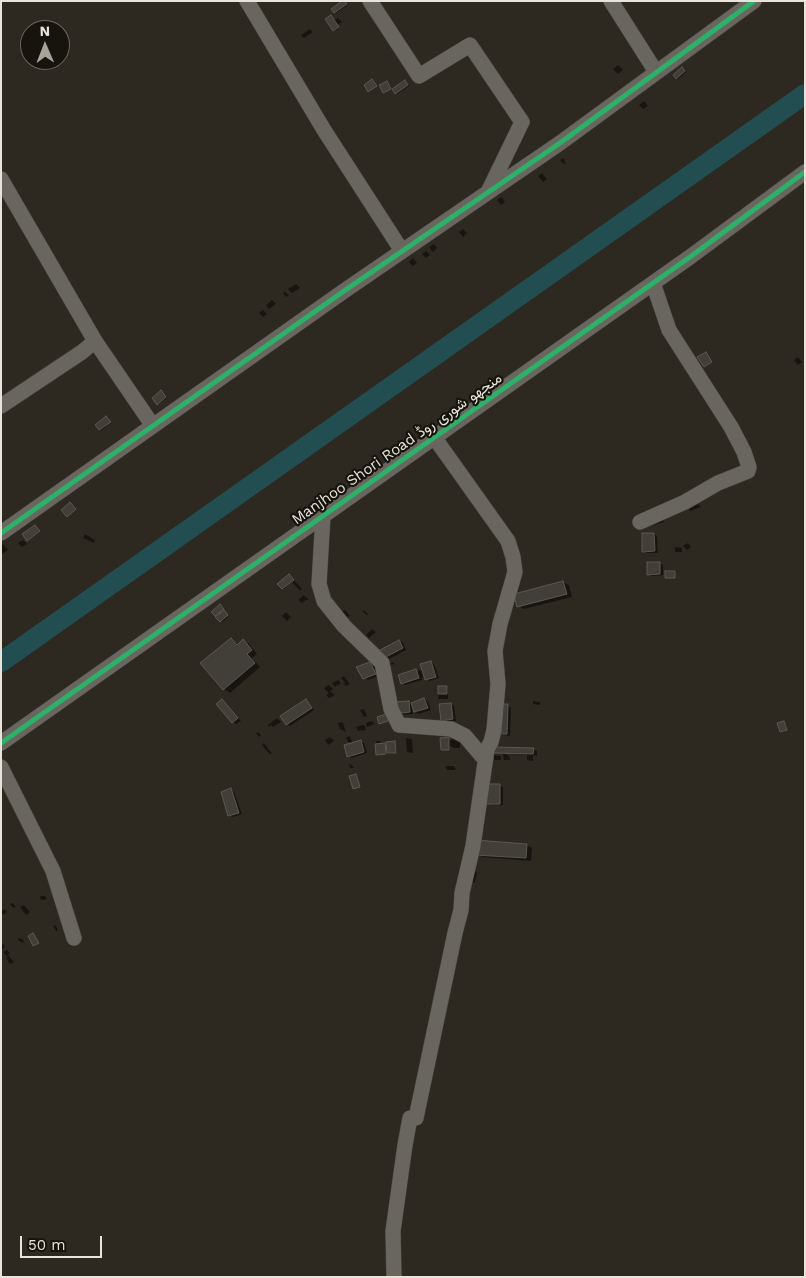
<!DOCTYPE html>
<html>
<head>
<meta charset="utf-8">
<style>
	body { margin:0 }
	#map { position:relative; width:806px; height:1278px; overflow:hidden; background:#2d2921; font-family:"Work Sans",sans-serif }
	canvas { display:block }
	.frame { position:absolute; inset:0; border:2px solid #e8e4da; pointer-events:none }
	.north { position:absolute; left:20px; top:20px; width:50px; height:50px; box-sizing:border-box; background:#17140d; border:1px solid #6b675f; border-radius:50%; rotate:359deg; font-size:14px; font-weight:700; line-height:20px; text-align:center; color:#e8e4da }
	.north::after { content:''; display:block; margin:auto; width:18px; height:22px; background:#a7a399; clip-path:polygon(50% 0,100% 100%,50% 72%,0 100%) }
	.scale { position:absolute; left:20px; top:1236px; width:82px; height:22px; box-sizing:border-box; border:2px solid #e8e4da; border-top:0; padding-left:6px; font-size:15px; line-height:18px; white-space:nowrap; color:#e8e4da; -webkit-text-stroke:4px #17140d; paint-order:stroke }
</style>
</head>
<body>
<div id="map">
<canvas width="806" height="1278"></canvas>
<div class="frame"></div>
<div class="north">N</div>
<div class="scale">50 m</div>
</div>
<script>
const ctx = document.querySelector('canvas').getContext('2d');
ctx.lineJoin = 'round';
function fillPath(path, color) { ctx.fillStyle = color; ctx.fill(path, 'evenodd'); }
const shape = rows => new Path2D(rows.map(r => 'M' + r).join(''));
function strokePath(path, color, width, dash) { ctx.strokeStyle = color; ctx.lineWidth = width; ctx.lineCap = dash ? 'butt' : 'round'; ctx.setLineDash(dash || []); ctx.stroke(path); }
function drawText(font, color, halo, rows, align = 'center') {
  ctx.font = font + ' "Work Sans",Vazirmatn,sans-serif'; ctx.lineWidth = 4.5; ctx.setLineDash([]); ctx.textBaseline = 'middle'; ctx.strokeStyle = halo; ctx.fillStyle = color; for (const [text, x, y, turn = 0] of rows) {
    ctx.save(); ctx.translate(x, y); ctx.rotate((+turn || 0) * Math.PI / 180); ctx.textAlign = isNaN(turn) ? turn : align; if (halo) ctx.strokeText(text, 0, 0); ctx.fillText(text, 0, 0); ctx.restore();
  }
}
const shadow = shape([
	[345,2,348,5,336,13,335,12],
	[338,18,342,22,337,25,339,28,335,31,333,30,334,20],
	[310,29,313,32,304,38,301,35],
	[618,65,623,70,618,74,613,69],
	[683,69,686,72,678,79,674,75],
	[407,83,409,86,397,94,396,93],
	[644,101,648,106,643,109,639,105],
	[563,158,566,163,564,164,560,160],
	[542,173,547,179,543,182,538,176],
	[501,197,505,202,501,205,497,200],
	[463,229,467,233,463,237,459,232],
	[434,244,437,248,433,252,429,247],
	[426,251,430,255,426,258,422,254],
	[413,258,417,263,413,266,409,262],
	[296,284,300,288,292,293,288,289],
	[285,292,289,295,286,297,283,293],
	[272,300,276,304,269,309,266,305],
	[263,310,267,314,263,317,259,313],
	[798,357,802,362,798,365,794,360],
	[163,393,167,398,159,404,158,404],
	[108,418,111,423,101,430,100,430,96,425],
	[698,504,701,507,690,511,688,508],
	[663,519,664,522,651,526,650,522],
	[36,527,40,532,29,540,28,540],
	[85,534,95,540,94,543,83,538],
	[654,534,657,536,658,553,647,553,643,551],
	[23,540,27,544,22,547,18,543],
	[688,543,691,547,687,550,683,546],
	[3,544,8,550,1,555,1,546],
	[675,547,682,548,682,552,675,552],
	[659,563,663,565,663,575,652,576,648,574],
	[290,576,302,589,300,591,292,582,284,589,279,584],
	[563,582,569,585,572,597,524,609,518,606],
	[304,595,309,600,306,600,302,603,298,600],
	[222,607,224,610,223,612,228,617,222,622,213,612],
	[345,610,350,616,346,618,342,612],
	[364,610,368,614,367,615,362,611],
	[286,612,291,617,287,621,282,616],
	[372,629,376,632,369,638,366,635],
	[231,639,239,645,243,641,249,644,257,654,252,658,260,667,230,693,224,689,202,663],
	[399,641,403,643,406,650,389,659,385,657],
	[393,662,395,664,390,665,389,664],
	[431,662,434,664,439,678,429,681,425,677,422,678,422,680,405,685,402,683,416,671,419,672,418,670,420,670,423,671],
	[370,663,374,665,379,676,368,680,364,678],
	[344,676,350,684,346,686,343,684,345,683,341,678],
	[338,680,341,683,335,687,332,683],
	[329,685,333,689,330,691,335,695,329,698,326,695,329,693,324,688],
	[439,687,448,688,448,699,438,699],
	[424,699,428,702,431,710,419,714,415,712,412,706,413,714,400,715,408,702,412,704],
	[306,700,309,703,314,710,290,726,287,724],
	[222,701,241,721,236,724,233,722],
	[533,701,540,702,540,705,533,704],
	[451,704,454,706,456,721,446,722,442,720],
	[508,706,511,708,510,736,502,735,499,733],
	[364,709,367,716,364,717,360,710],
	[277,718,281,722,273,727,271,725,269,727,268,725],
	[372,721,375,724,367,727,366,723],
	[342,722,343,723,346,732,340,729,338,723],
	[363,725,367,727,365,726,366,730,358,731,356,727],
	[258,732,261,735,259,737,256,733],
	[350,736,353,744,360,741,364,743,367,753,352,758,348,756,352,744,348,742,346,737],
	[330,737,334,741,328,745,325,740],
	[406,738,412,739,413,753,407,752],
	[449,739,452,741,452,739,460,739,460,748,454,748,450,746,450,750,443,750],
	[376,741,380,741,381,744,395,742,397,753,378,755],
	[264,743,268,748,267,748,272,753,270,754,264,748,262,745],
	[533,749,537,751,537,756,533,755,533,761,527,760,527,755,506,754,510,757,510,760,504,760,503,754,496,752],
	[492,755,501,756,501,760,493,760],
	[349,764,352,765,354,768,350,768],
	[445,766,454,766,456,770,447,770],
	[499,785,503,787,503,805,491,805,488,803],
	[231,790,234,792,242,814,233,817,229,815],
	[526,845,532,848,531,861,482,857,477,854],
	[471,871,477,872,475,883,471,882],
	[40,896,45,896,47,899,41,900],
	[13,903,16,907,13,908,10,904],
	[24,905,30,912,26,915,20,907],
	[5,909,7,912,3,915,1,911],
	[55,925,58,930,56,931,53,926],
	[19,938,24,940,23,943,18,940],
	[1,942,5,947,2,949,1,949],
	[7,950,10,953,8,955,14,962,10,964,6,958,8,957,3,952]
]);
const river = shape([
	[1,662,805,94]
]);
const building = shape([
	[342,1,345,1,347,4,334,13,331,9,342,1],
	[331,15,339,27,333,31,325,19,331,15],
	[682,67,685,71,676,79,673,75,682,67],
	[372,79,377,86,368,92,364,85,372,79],
	[405,80,408,85,395,94,392,89,405,80],
	[387,81,391,89,383,93,379,85,387,81],
	[706,352,712,362,704,367,697,357,706,352],
	[161,390,166,397,157,405,152,398,161,390],
	[106,416,111,422,99,430,95,425,106,416],
	[70,502,76,509,67,517,61,510,70,502],
	[35,525,40,531,27,541,22,534,35,525],
	[642,533,654,533,655,551,642,552,642,533],
	[647,562,660,562,660,574,647,575,647,562],
	[665,571,675,571,675,578,665,578,665,571],
	[289,574,294,580,282,589,277,584,289,574],
	[563,581,567,594,517,607,514,594,563,581],
	[220,604,224,609,215,616,211,612,220,604],
	[224,610,228,615,220,622,215,617,224,610],
	[231,638,237,645,243,639,252,650,247,654,255,663,223,690,200,663,231,638],
	[399,640,403,648,384,658,380,650,399,640],
	[431,661,436,677,425,680,420,664,431,661],
	[370,662,376,674,363,679,356,667,370,662],
	[416,669,419,678,401,684,398,675,416,669],
	[438,686,447,686,447,694,438,694,438,686],
	[424,698,428,708,414,712,411,703,424,698],
	[222,699,238,718,232,723,216,704,222,699],
	[306,699,312,708,286,725,280,716,306,699],
	[409,701,410,712,395,714,393,702,409,701],
	[451,703,453,719,441,721,439,704,451,703],
	[498,704,508,704,507,734,497,734,498,704],
	[386,714,388,721,379,724,377,717,386,714],
	[784,721,787,730,780,732,777,723,784,721],
	[449,737,449,750,441,750,440,738,449,737],
	[361,740,364,752,347,757,344,745,361,740],
	[395,741,396,753,387,753,386,742,395,741],
	[385,743,386,754,376,755,375,744,385,743],
	[495,747,534,748,533,754,494,753,495,747],
	[356,774,360,787,353,789,349,776,356,774],
	[486,784,500,784,500,804,486,804,486,784],
	[231,788,239,813,228,816,221,792,231,788],
	[476,840,527,844,526,858,475,855,476,840],
	[33,933,39,943,33,946,28,936,33,933]
]);
const minor = shape([
	[247,1,324,130,402,251],
	[370,1,419,76,470,45,522,122,489,190],
	[611,1,656,72],
	[1,179,95,341,153,426],
	[1,406,82,352,95,341],
	[323,516,319,584,324,601,344,626,382,663,391,709,399,725,451,729,465,736,481,755,486,758],
	[640,522,685,502,718,483,748,471,749,467,744,452,731,427,669,330,653,283],
	[1,533,344,291,560,143,754,1],
	[1,743,690,257,805,172],
	[1,767,53,871,74,938],
	[394,1277,393,1231,405,1145,410,1118,416,1118,455,933,461,910,462,893,473,846,487,749,491,742,494,730,498,684,495,651,500,624,515,572,513,557,508,541,434,437]
]);
const cycleway = shape([
	[1,533,344,291,560,143,754,1],
	[1,743,690,257,805,172]
]);
const streetNames = [
	["Manjhoo Shori Road منجھو شوری روڈ",397,449,-35]
];
fillPath(shadow, '#0007');
strokePath(river, '#224e51', 20);
fillPath(building, '#423e38');
strokePath(building, '#5b5851', 1);
strokePath(minor, '#47443c', 16);
strokePath(minor, '#696660', 15);
strokePath(cycleway, '#2db169', 5);
drawText('15px', '#e8e4da', '#17140d', streetNames);
</script>
</body>
</html>
